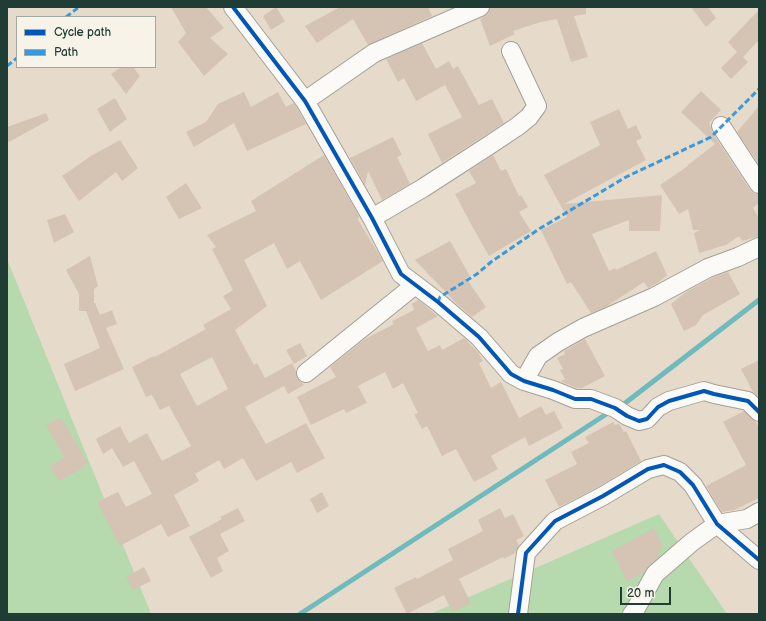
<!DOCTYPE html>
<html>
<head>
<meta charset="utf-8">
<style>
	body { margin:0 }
	#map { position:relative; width:766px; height:621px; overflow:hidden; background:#e6dbcb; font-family:"Balsamiq Sans",sans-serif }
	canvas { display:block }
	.frame { position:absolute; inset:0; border:8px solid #1f3d34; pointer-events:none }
	.legend { position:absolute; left:16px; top:16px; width:140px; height:52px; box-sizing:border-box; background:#f7f3e8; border:1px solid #a1aaa0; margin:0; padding:5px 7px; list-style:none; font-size:12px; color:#1f3d34 }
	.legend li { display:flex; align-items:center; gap:8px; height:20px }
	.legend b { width:20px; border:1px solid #a1aaa0 }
	.scale { position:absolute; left:620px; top:587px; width:51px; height:18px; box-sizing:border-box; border:2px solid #1f3d34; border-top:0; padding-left:5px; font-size:12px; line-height:14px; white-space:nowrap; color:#1f3d34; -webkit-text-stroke:3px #f7f3e8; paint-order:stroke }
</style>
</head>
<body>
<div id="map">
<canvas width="766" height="621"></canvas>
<div class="frame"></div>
<ul class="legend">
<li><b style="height:5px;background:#0057b8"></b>Cycle path</li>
<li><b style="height:5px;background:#3a99d8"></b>Path</li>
</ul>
<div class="scale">20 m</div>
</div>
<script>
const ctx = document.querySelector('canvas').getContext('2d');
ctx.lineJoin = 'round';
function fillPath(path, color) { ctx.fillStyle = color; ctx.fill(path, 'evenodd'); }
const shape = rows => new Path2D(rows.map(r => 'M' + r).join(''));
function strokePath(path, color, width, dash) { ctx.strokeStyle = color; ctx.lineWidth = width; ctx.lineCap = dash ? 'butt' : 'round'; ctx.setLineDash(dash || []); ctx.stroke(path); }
const green = shape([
	[7,259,20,291,151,614,7,614],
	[659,514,727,614,430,614]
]);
const stream = shape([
	[620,407,759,300],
	[300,614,611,411]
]);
const building = shape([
	[171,7,206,7,224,28,210,38,228,54,204,76,178,42,186,33],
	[276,7,285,21,271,30,263,16],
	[340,7,428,7,432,16,368,45,353,19,317,43,305,26],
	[490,7,586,7,586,14,574,16,588,57,571,62,557,19,541,22,513,31,515,34,490,46,480,19,488,14],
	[691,7,708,7,716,18,706,27],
	[759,10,759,40,743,57,748,62,731,79,721,68,737,52,728,42],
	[422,43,436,69,449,61,453,69,458,66,479,105,492,99,504,123,442,163,428,134,462,117,445,85,416,101,404,78,398,82,386,59],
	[121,67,133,67,140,76,126,94,111,74],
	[701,91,721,110,709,123,712,132,750,190,754,193,759,194,759,203,753,208,759,218,759,236,742,241,739,236,726,245,699,253,694,233,700,230,693,230,688,209,679,214,660,185,688,166,688,165,715,144,681,112],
	[244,92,251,107,278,92,286,107,294,103,306,124,247,151,234,123,194,147,186,132,206,122,218,104],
	[115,98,127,119,110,132,97,109],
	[759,106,759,165,737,132],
	[619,109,628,129,636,125,642,138,636,141,646,160,564,204,662,195,660,231,629,231,629,220,592,234,609,271,615,268,616,270,656,251,667,275,659,282,648,288,644,282,604,308,591,313,571,282,567,284,541,230,567,217,544,175,600,145,590,122],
	[46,113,49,120,7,143,7,127],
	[393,137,402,155,397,157,410,184,382,200,368,171,365,185,350,158],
	[120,140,138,168,122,181,116,172,79,201,62,176,91,156],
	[324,155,359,216,358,220,383,261,321,300,300,261,287,269,274,243,244,260,267,306,235,330,254,365,257,363,265,378,292,363,296,371,296,375,298,379,304,385,288,394,284,386,245,407,266,444,306,423,325,458,297,473,291,462,256,481,243,458,224,469,219,460,195,474,199,481,174,495,190,526,168,537,161,524,120,546,97,502,118,492,126,507,152,494,134,461,123,467,112,448,103,454,96,439,120,426,129,443,147,433,162,461,191,446,169,406,160,410,152,395,146,397,132,367,154,356,155,357,206,329,203,325,231,309,223,296,233,290,212,249,216,247,207,235,256,211,251,201],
	[212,357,228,389,197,406,180,374],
	[493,155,501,171,506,169,519,196,521,195,528,207,519,212,531,231,489,256,472,226,455,194,476,183,469,171],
	[186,183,202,208,179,219,166,197],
	[65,214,74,232,54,243,47,220],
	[450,241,470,276,466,278,486,307,472,317,457,304,415,260],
	[90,256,98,286,94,289,94,303,95,303,100,315,112,310,117,324,106,328,124,369,75,391,64,364,100,348,86,311,79,311,79,294,66,270],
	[728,272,740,294,703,315,696,325,684,331,671,304,686,292,712,278],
	[418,300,438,316,416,328,428,351,440,345,442,350,464,338,478,352,483,361,479,363,491,388,501,382,519,418,541,406,546,415,554,411,563,428,529,446,525,437,491,456,498,469,474,482,456,449,442,456,427,426,422,429,414,414,418,413,403,383,393,389,385,372,358,386,367,403,346,413,344,409,311,425,297,397,336,377,330,367,365,339,394,324,392,321,414,310,412,304],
	[585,339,605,376,582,388,577,388,562,382,561,381,565,379,560,370,563,369,557,358,565,354,564,351],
	[300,343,307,356,294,364,286,350],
	[759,360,759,397,753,392,741,369],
	[744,411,756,422,759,428,759,498,734,510,722,512,706,486,746,465,723,422],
	[57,419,62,419,87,462,84,464,85,467,59,481,50,466,65,458,46,425],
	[613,422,615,425,619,424,624,432,626,431,641,461,598,487,559,507,545,480,577,464,571,452,589,443,585,437],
	[322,492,329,506,317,513,310,499],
	[238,508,245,521,220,534,229,551,217,558,223,571,211,578,189,537,222,519,220,517],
	[500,508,505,518,513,514,524,536,516,540,519,545,515,553,504,559,503,557,459,579,471,603,452,612,444,595,407,614,394,588,416,577,417,579,453,560,448,549,483,531,478,520],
	[654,528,663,546,660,548,662,551,657,553,659,557,648,566,643,573,627,582,612,551],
	[144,567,151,581,133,590,126,577]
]);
const street = shape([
	[233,7,305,101,372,218,401,274,438,302,479,337,511,374,524,381,553,390,575,399,591,399,615,408,627,416,639,421,647,419,658,407,669,401,704,391,714,394,748,401,759,412],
	[305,101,374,53,480,7],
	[721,126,759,184],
	[372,218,423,188,488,146,518,126,529,117,537,106,511,51],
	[306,373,415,285],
	[524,381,538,356,558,342,583,328,654,297,708,268,738,257,759,247],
	[518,614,526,553,555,521,603,496,648,469,664,465,680,472,693,485,717,524,759,560],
	[632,614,634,612,655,574,692,542,717,524,747,519,759,512]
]);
const quiet = shape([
	[66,17,79,7],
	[7,66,17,58],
	[438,302,440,297,477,274,491,262,539,229,626,177,711,137,759,89]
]);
const cycleway = shape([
	[233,7,305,101,372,218,401,274,438,302,479,337,511,374,524,381,553,390,575,399,591,399,615,408,627,416,639,421,647,419,658,407,669,401,704,391,714,394,748,401,759,412],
	[518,614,526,553,555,521,603,496,648,469,664,465,680,472,693,485,717,524,759,560]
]);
fillPath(green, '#b6daad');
strokePath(stream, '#6ebabc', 5);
fillPath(building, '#d5c3b4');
strokePath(street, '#a3a096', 20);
strokePath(street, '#fbfaf7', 18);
strokePath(quiet, '#3a99d8', 3, [6, 3]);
strokePath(cycleway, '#0057b8', 4);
</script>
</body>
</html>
